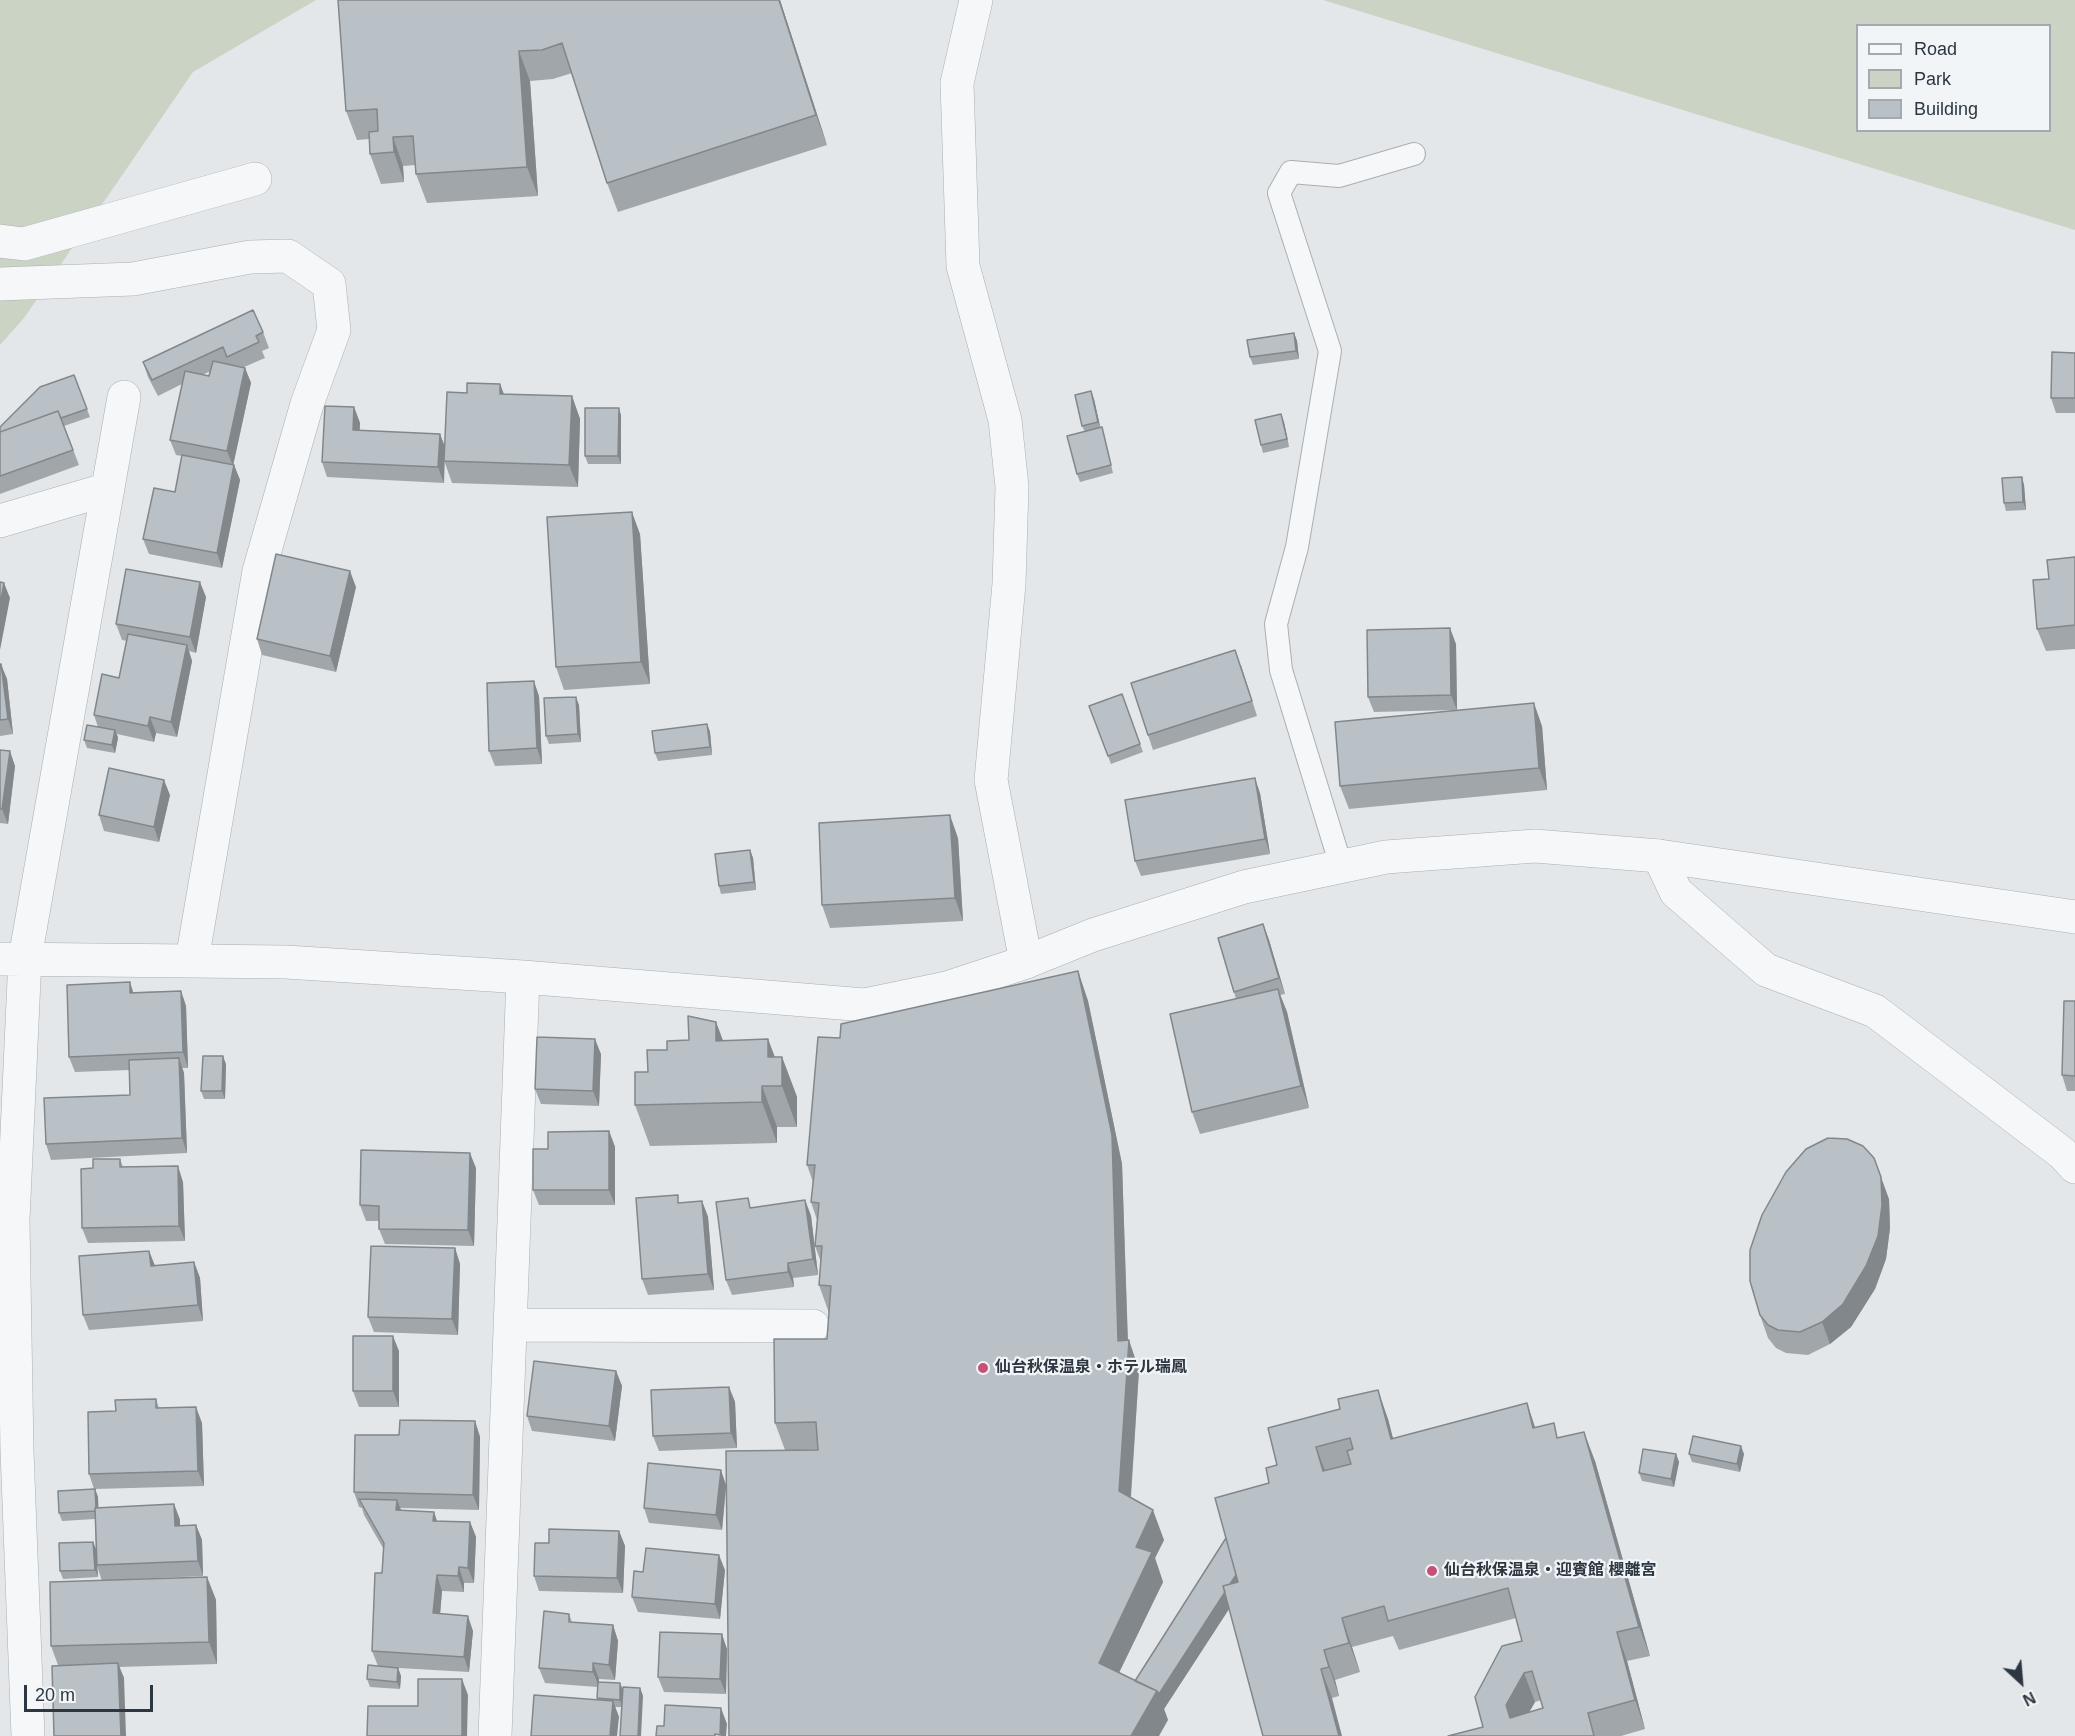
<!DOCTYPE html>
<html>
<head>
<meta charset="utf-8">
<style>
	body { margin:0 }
	#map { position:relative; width:2075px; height:1736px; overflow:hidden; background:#e3e7ea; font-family:Helvetica,sans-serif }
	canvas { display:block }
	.legend { position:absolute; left:1856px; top:24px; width:195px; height:108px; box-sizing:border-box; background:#f2f5f7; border:2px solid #a3a9ae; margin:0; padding:8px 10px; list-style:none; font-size:18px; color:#2c3741 }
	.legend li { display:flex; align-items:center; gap:12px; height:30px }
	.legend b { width:30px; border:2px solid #a3a9ae }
	.north { position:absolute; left:1991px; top:1652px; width:60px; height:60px; -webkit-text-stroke:4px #f2f5f7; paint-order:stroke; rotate:154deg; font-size:16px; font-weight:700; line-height:24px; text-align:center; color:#2c3741 }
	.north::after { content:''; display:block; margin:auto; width:21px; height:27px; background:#2c3741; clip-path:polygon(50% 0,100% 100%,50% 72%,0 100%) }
	.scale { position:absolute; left:24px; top:1685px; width:129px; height:27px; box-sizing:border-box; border:3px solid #2c3741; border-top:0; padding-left:8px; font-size:18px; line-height:21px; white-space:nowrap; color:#2c3741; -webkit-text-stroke:4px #f2f5f7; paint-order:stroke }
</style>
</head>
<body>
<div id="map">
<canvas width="2075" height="1736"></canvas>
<ul class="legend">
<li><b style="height:8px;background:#f5f7f8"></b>Road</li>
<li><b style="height:16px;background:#cbd3c4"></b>Park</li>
<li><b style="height:16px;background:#bac1c6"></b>Building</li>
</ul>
<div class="north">N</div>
<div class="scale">20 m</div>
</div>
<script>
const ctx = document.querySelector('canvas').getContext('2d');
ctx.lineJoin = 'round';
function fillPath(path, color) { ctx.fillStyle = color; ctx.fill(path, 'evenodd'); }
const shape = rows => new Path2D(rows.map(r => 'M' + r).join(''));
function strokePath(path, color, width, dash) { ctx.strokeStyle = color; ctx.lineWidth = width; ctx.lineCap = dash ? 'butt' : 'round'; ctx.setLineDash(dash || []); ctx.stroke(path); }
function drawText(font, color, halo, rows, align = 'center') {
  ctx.font = font + ' Helvetica,"Noto Sans JP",sans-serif'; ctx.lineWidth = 4.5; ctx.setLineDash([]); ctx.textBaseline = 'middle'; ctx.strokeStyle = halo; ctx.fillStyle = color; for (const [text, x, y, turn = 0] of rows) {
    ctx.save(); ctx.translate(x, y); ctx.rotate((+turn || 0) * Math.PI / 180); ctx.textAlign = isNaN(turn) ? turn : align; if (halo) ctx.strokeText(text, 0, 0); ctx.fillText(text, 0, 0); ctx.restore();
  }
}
const green = shape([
	[0,0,316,0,193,72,24,318,0,345],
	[1323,0,2075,0,2075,230],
	[1858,26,2050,26,2050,130,1858,130]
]);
const service = shape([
	[1341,866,1281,670,1276,624,1297,547,1330,351,1279,193,1291,172,1339,176,1414,154]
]);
const minor = shape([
	[0,241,24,244,255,179],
	[0,284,133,279,250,257,288,256,329,284,334,330,307,404,259,571,192,960],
	[0,521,108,489],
	[1659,856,1676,892,1766,970,1875,1011,2062,1153,2075,1167],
	[0,959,286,962,523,977,865,1005,947,988,1026,962,991,780,1009,584,1012,487,1005,420,963,266,957,83,976,0],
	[510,1325,813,1326],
	[28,1736,17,1451,13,1220,25,958,124,397],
	[495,1736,523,977]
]);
const tertiary = shape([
	[1026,962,1093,935,1244,887,1386,857,1535,846,1659,856,2075,917]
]);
const wall = shape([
	[338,0,780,0,827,145,618,212,607,183,572,73,553,79,530,81,538,196,427,203,416,174,416,165,403,166,404,182,381,184,370,154,369,139,357,140,346,111],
	[263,332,269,348,262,351,265,358,244,367,245,368,251,383,233,465,234,465,240,480,222,568,149,554,143,539,175,492,182,456,176,455,170,440,182,384,158,396,148,377,143,362],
	[211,371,209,376,202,375],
	[1294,333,1297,341,1299,359,1253,365,1250,357],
	[2075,353,2075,413,2056,413,2051,398],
	[74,375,90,417,64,426,79,465,0,494,0,427],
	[500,384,504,394,572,396,580,419,578,487,452,483,445,463,444,483,327,477,322,462,354,407,360,423,359,431,440,434,445,447,467,393],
	[1094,399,1100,428,1104,435,1113,473,1080,482,1077,474,1085,432,1082,426],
	[621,415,621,464,588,464,585,456],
	[1284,422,1289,447,1263,453,1261,445],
	[2022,477,2024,485,2026,510,2006,511,2004,503],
	[640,534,650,684,564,690,556,667],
	[2075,557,2075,649,2046,651,2037,629,2049,579],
	[356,587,336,672,262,655,257,639],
	[206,597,196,653,189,651,192,661,177,737,156,733,154,742,117,734,118,738,115,753,87,748,84,740,98,727,94,715,119,678,127,641,122,640,116,624],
	[1456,644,1457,710,1542,726,1547,790,1349,809,1340,786,1455,710,1374,712,1368,697],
	[0,664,7,679,13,734,0,736],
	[1241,665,1257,716,1153,750,1148,735],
	[1122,694,1143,752,1111,764,1089,706],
	[539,696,542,764,495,766,489,751],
	[579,705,581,742,549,744,546,736],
	[707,724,710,732,712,755,658,761,655,753],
	[0,750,15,766,8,824,0,823],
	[1260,793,1270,854,1141,876,1135,861],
	[170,795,159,842,104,831,99,815],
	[958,838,963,921,830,928,822,905],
	[750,850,753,858,756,890,721,894,719,886],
	[1263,924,1269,940,1285,994,1280,995,1287,1012,1309,1108,1200,1134,1192,1112,1236,999,1234,992],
	[1078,971,1088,1001,1122,1164,1128,1340,1139,1370,1131,1498,1164,1540,1155,1558,1163,1582,1119,1673,1135,1681,1269,1483,1277,1465,1268,1428,1388,1419,1393,1439,1527,1403,1535,1428,1559,1438,1595,1461,1650,1656,1627,1661,1645,1729,1621,1736,1448,1736,1483,1727,1522,1641,1516,1618,1399,1650,1393,1636,1352,1647,1360,1672,1335,1680,1339,1696,1332,1698,1229,1609,1164,1709,1168,1720,726,1489,722,1530,649,1523,644,1508,726,1484,785,1450,775,1423,827,1339,829,1313,819,1285,821,1262,815,1246,817,1220,811,1202,813,1182,807,1165,840,1038],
	[1541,1700,1543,1708,1529,1712,1535,1702],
	[181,991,186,1006,188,1068,182,1068,184,1073,187,1153,51,1160,46,1144,130,1095,129,1070,75,1072,69,1057,133,992],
	[2075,1001,2075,1091,2067,1091,2062,1075],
	[716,1022,723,1041,768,1039,775,1057,782,1057,797,1097,797,1127,777,1127,777,1143,650,1146,635,1105,648,1072,667,1050,689,1040],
	[601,1054,599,1106,541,1104,535,1089],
	[226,1064,225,1099,204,1099,201,1091],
	[609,1131,615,1147,615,1205,539,1205,533,1190,548,1149],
	[120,1159,123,1167,183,1182,185,1241,88,1243,82,1228,93,1168],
	[476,1168,474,1246,385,1244,379,1229,379,1221,366,1221,360,1205],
	[1889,1199,1890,1228,1886,1259,1875,1289,1851,1327,1830,1344,1808,1355,1786,1353,1776,1348,1768,1338,1760,1315],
	[805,1200,811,1216,818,1275,793,1278,794,1287,732,1295,726,1280,752,1208],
	[702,1201,708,1217,714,1290,648,1295,642,1279,681,1203],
	[455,1248,460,1264,458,1335,374,1332,368,1317],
	[149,1251,155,1266,194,1262,200,1278,203,1321,89,1330,83,1315],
	[399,1351,399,1407,359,1407,353,1391],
	[616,1371,622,1386,615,1441,532,1431,527,1416],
	[729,1387,735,1402,737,1448,659,1451,653,1436],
	[156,1399,159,1408,202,1423,204,1486,95,1489,98,1497,98,1508,174,1504,180,1520,180,1525,196,1525,202,1540,203,1576,109,1580,207,1577,216,1600,217,1664,119,1667,124,1678,58,1665,51,1646,102,1581,97,1566,98,1577,63,1579,60,1571,93,1542,96,1549,95,1519,62,1521,59,1513,94,1489,89,1474,116,1411],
	[475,1421,480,1437,479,1510,400,1508,401,1510,434,1512,437,1521,470,1522,476,1537,474,1583,464,1583,464,1592,442,1591,440,1613,473,1631,469,1672,381,1667,398,1668,401,1676,400,1689,370,1687,367,1679,378,1666,372,1651,382,1573,383,1548,364,1515,362,1508,359,1507,354,1492,399,1435],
	[1676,1454,1679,1462,1674,1487,1642,1481,1639,1473],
	[1689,1454,1744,1454,1740,1472,1692,1462],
	[619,1531,625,1546,623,1593,539,1591,534,1576,549,1543],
	[725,1570,720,1619,638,1612,632,1597,643,1572],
	[569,1614,572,1622,613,1625,618,1641,615,1680,599,1679,599,1682,620,1683,623,1690,640,1688,643,1696,622,1707,615,1707,619,1717,597,1700,597,1687,545,1683,539,1668],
	[727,1649,726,1694,664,1692,658,1677]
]);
const shadedWall = shape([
	[779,0,780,0,827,145,816,115],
	[519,51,530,81,538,196,527,167],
	[393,137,403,166,404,182,394,152],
	[1294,333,1297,341,1299,359,1296,351],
	[245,368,251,383,233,466,227,451],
	[500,384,508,406,500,394],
	[1091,391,1094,399,1101,430,1098,422],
	[572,396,580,419,578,487,569,465],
	[354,407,360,423,359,446,353,430],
	[619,408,621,415,621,464,618,456],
	[1281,414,1284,422,1289,447,1287,439],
	[440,434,446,450,444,461,444,483,438,467],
	[234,465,240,480,222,568,217,553],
	[2022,477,2024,485,2026,510,2023,502],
	[632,512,640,534,650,684,641,662],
	[350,571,356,587,336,672,330,656],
	[200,582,206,597,196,653,190,637],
	[4,583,10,598,0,650,0,606],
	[1450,628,1456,644,1457,710,1451,695],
	[187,645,192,661,177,737,171,722],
	[1,664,7,679,13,734,8,719],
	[534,681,539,696,542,764,537,748],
	[576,697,579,705,581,742,578,734],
	[1534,703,1542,726,1547,790,1539,768],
	[150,717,156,733,154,742,148,726],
	[707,724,710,732,712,755,710,747],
	[115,730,118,738,115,753,112,745],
	[10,751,15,766,8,824,2,809],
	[1255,778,1260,793,1270,854,1265,839],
	[164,780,170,795,159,842,154,827],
	[950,815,958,838,963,921,955,898],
	[750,850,753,858,756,890,754,882],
	[1263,924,1269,940,1285,994,1279,978],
	[1078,971,1088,1001,1122,1164,1128,1349,1129,1340,1139,1370,1129,1520,1119,1491,1118,1341],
	[130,982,135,998,130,993],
	[1278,989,1287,1012,1309,1108,1301,1086],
	[181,991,186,1006,188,1068,183,1052],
	[716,1022,731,1062,716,1041],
	[595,1039,601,1054,599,1106,593,1091],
	[768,1039,782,1077,782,1057,797,1097,797,1127,782,1086,768,1057],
	[223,1056,226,1064,225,1099,222,1091],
	[179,1058,184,1073,187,1153,182,1138],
	[762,1086,777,1127,777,1143,762,1102],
	[609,1131,615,1147,615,1205,609,1190],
	[470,1153,476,1168,474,1246,468,1230],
	[178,1166,183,1182,185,1241,179,1226],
	[1881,1177,1889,1199,1890,1228,1886,1259,1875,1289,1851,1327,1830,1344,1822,1322],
	[805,1200,811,1216,818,1275,813,1259],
	[702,1201,708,1217,714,1290,708,1274],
	[455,1248,460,1264,458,1335,452,1319],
	[149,1251,155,1266,151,1266],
	[194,1262,200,1278,203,1321,198,1305],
	[788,1263,793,1278,794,1287,788,1272],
	[393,1336,399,1351,399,1407,393,1391],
	[616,1371,622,1386,615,1441,609,1426],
	[729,1387,735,1402,737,1448,731,1433],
	[1378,1390,1388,1419,1401,1469,1391,1439],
	[1527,1403,1537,1433,1533,1428],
	[196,1407,202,1423,204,1486,198,1471],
	[475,1421,480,1437,479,1510,473,1495],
	[1584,1432,1595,1461,1650,1656,1639,1627],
	[1741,1446,1744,1454,1740,1472,1737,1464],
	[1316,1447,1327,1476,1323,1471],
	[1676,1454,1679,1462,1674,1487,1671,1479],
	[721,1470,726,1485,722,1530,716,1515],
	[95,1489,98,1497,99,1519,96,1511],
	[397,1500,403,1515,396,1510],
	[174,1504,180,1520,180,1541,175,1526],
	[1153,1510,1164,1540,1155,1558,1163,1582,1109,1693,1099,1663,1136,1547],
	[434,1512,439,1528,433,1521],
	[470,1522,476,1537,474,1583,468,1568],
	[196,1525,202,1540,203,1576,198,1561],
	[619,1531,625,1546,623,1593,617,1578],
	[1227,1537,1242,1589,1164,1709,1168,1720,1159,1736,1131,1736],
	[93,1542,96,1549,98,1577,95,1570],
	[719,1555,725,1570,720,1619,715,1604],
	[459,1567,464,1583,464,1592,458,1576],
	[437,1575,442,1591,439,1628,433,1613],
	[207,1577,216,1600,217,1664,209,1642],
	[468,1616,473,1631,469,1672,464,1657],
	[1342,1618,1352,1647,1360,1672,1349,1643],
	[613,1625,618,1641,615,1680,609,1665],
	[1617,1632,1627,1661,1645,1729,1635,1700],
	[722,1634,727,1649,726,1694,720,1679],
	[1324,1650,1335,1680,1339,1696,1329,1667],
	[118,1663,124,1678,126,1736,121,1736],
	[593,1663,599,1679,599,1687,593,1672],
	[398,1668,401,1676,400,1689,397,1682],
	[1321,1669,1332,1698,1342,1736,1339,1736],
	[1524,1673,1535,1702,1517,1734,1510,1718,1506,1705],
	[462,1679,468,1695,467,1736,462,1736],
	[620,1683,623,1691,622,1707,620,1700],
	[640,1688,643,1696,641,1736,638,1736],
	[613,1701,619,1717,617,1736,610,1736],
	[721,1708,727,1724,726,1736,721,1736,720,1735]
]);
const building = shape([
	[338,0,779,0,816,115,607,183,562,43,542,50,519,51,527,167,416,174,413,136,393,137,394,152,370,154,369,132,378,131,377,109,346,111,338,0],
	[253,310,263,332,256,336,259,342,227,357,223,347,152,380,143,362,253,310],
	[1294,333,1296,351,1250,357,1247,340,1294,333],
	[2052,352,2075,353,2075,398,2051,398,2052,352],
	[213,361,245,368,227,451,170,440,185,371,209,376,213,361],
	[74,375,87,409,61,418,58,411,0,432,0,427,40,387,74,375],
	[467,383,500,384,500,394,572,396,569,465,444,461,447,392,467,393,467,383],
	[1091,391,1098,422,1082,426,1075,395,1091,391],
	[325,406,354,407,353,430,440,434,438,467,322,462,325,406],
	[585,408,619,408,618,456,585,456,585,408],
	[58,411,73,450,0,476,0,432,58,411],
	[1281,414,1287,439,1261,445,1255,420,1281,414],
	[1102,427,1111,465,1077,474,1067,436,1102,427],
	[182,455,234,465,217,553,143,539,154,488,175,492,182,455],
	[2022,477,2023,502,2004,503,2002,478,2022,477],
	[632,512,641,662,556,667,547,517,632,512],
	[276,554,350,571,330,656,257,639,276,554],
	[2075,557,2075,625,2037,629,2033,580,2049,579,2047,560,2075,557],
	[126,569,200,582,190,637,116,624,126,569],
	[0,582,4,583,0,606,0,582],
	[1450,628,1451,695,1368,697,1367,630,1450,628],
	[128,634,187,645,171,722,150,717,148,726,94,715,102,674,119,678,128,634],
	[1235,650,1252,701,1148,735,1131,683,1235,650],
	[0,664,1,664,8,719,0,720,0,664],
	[534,681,537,748,489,751,487,683,534,681],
	[1122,694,1140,744,1108,756,1089,706,1122,694],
	[576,697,578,734,546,736,544,698,576,697],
	[1534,703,1539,768,1340,786,1335,722,1534,703],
	[707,724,710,747,655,753,652,731,707,724],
	[87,725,115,730,112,745,84,740,87,725],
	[0,750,10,751,2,809,0,809,0,750],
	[109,768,164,780,154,827,99,815,109,768],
	[1255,778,1265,839,1135,861,1125,800,1255,778],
	[950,815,955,898,822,905,819,823,950,815],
	[750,850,754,882,719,886,715,854,750,850],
	[1263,924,1279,978,1234,992,1218,938,1263,924],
	[1078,971,1112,1135,1118,1341,1129,1340,1119,1491,1153,1510,1136,1547,1152,1552,1099,1663,1157,1691,1131,1736,729,1736,726,1451,818,1450,816,1422,775,1423,774,1339,827,1339,831,1286,819,1285,822,1246,815,1246,819,1203,811,1202,815,1165,807,1165,818,1037,840,1038,841,1024,1078,971],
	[130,982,130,993,181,991,183,1052,69,1057,67,985,130,982],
	[1278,989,1301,1086,1192,1112,1170,1014,1278,989],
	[2064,1001,2075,1001,2075,1076,2062,1075,2064,1001],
	[688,1016,716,1022,716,1041,768,1039,768,1057,782,1057,782,1086,762,1086,762,1102,635,1105,635,1072,648,1072,647,1050,667,1050,667,1041,689,1040,688,1016],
	[537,1037,595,1039,593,1091,535,1089,537,1037],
	[203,1056,223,1056,222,1091,201,1091,203,1056],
	[179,1058,182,1138,46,1144,44,1098,130,1095,129,1060,179,1058],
	[609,1131,609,1190,533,1190,533,1149,548,1149,548,1132,609,1131],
	[1828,1138,1847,1139,1863,1146,1874,1158,1881,1177,1882,1205,1878,1236,1866,1266,1843,1304,1822,1322,1800,1332,1778,1330,1768,1325,1760,1315,1750,1281,1750,1250,1762,1215,1786,1172,1806,1149,1828,1138],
	[361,1150,470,1153,468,1230,379,1229,379,1206,360,1205,361,1150],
	[93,1159,120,1159,120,1167,178,1166,179,1226,82,1228,81,1169,93,1168,93,1159],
	[678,1195,678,1203,702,1201,708,1274,642,1279,636,1198,678,1195],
	[748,1198,750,1208,805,1200,813,1259,788,1263,788,1272,726,1280,716,1202,748,1198],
	[371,1246,455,1248,452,1319,368,1317,371,1246],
	[149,1251,151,1266,194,1262,198,1305,83,1315,79,1256,149,1251],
	[353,1336,393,1336,393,1391,353,1391,353,1336],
	[534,1361,616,1371,609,1426,527,1416,534,1361],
	[729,1387,731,1433,653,1436,651,1390,729,1387],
	[1378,1390,1391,1439,1527,1403,1533,1428,1554,1423,1557,1438,1584,1432,1639,1627,1617,1632,1635,1700,1588,1713,1594,1736,1448,1736,1483,1727,1475,1697,1502,1646,1522,1641,1508,1588,1388,1621,1384,1606,1342,1618,1349,1643,1324,1650,1329,1667,1321,1669,1339,1736,1263,1736,1223,1586,1238,1582,1215,1498,1269,1483,1266,1468,1277,1465,1268,1428,1340,1409,1338,1399,1378,1390],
	[1350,1438,1353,1449,1347,1451,1351,1464,1323,1471,1316,1447,1350,1438],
	[1532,1671,1543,1708,1510,1718,1506,1705,1524,1673,1532,1671],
	[156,1399,156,1408,196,1407,198,1471,89,1474,88,1412,116,1411,115,1400,156,1399],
	[400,1420,475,1421,473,1495,354,1492,355,1435,399,1435,400,1420],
	[1693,1436,1741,1446,1737,1464,1689,1454,1693,1436],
	[1643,1449,1676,1454,1671,1479,1639,1473,1643,1449],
	[648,1463,721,1470,716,1515,644,1508,648,1463],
	[95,1489,96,1508,95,1508,95,1511,59,1513,58,1491,95,1489],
	[359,1499,397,1500,396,1510,434,1512,433,1521,470,1522,468,1568,459,1567,458,1576,437,1575,433,1613,468,1616,464,1657,372,1651,375,1573,382,1573,384,1543,359,1499],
	[174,1504,175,1526,196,1525,198,1561,97,1565,95,1508,174,1504],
	[549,1529,619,1531,617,1578,534,1576,535,1543,549,1543,549,1529],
	[1226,1538,1236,1575,1230,1584,1223,1586,1225,1592,1159,1694,1157,1691,1135,1681,1226,1538],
	[93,1542,95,1570,60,1571,59,1543,93,1542],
	[646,1548,719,1555,715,1604,632,1597,634,1571,643,1572,646,1548],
	[207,1577,209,1642,51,1646,50,1582,207,1577],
	[544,1611,569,1614,569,1622,613,1625,609,1665,593,1663,593,1672,539,1668,544,1611],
	[660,1632,722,1634,720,1679,658,1677,660,1632],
	[118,1663,121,1736,54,1736,52,1666,118,1663],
	[368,1665,398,1668,397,1682,367,1679,368,1665],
	[418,1679,462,1679,462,1736,367,1736,368,1706,418,1706,418,1679],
	[598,1682,620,1683,620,1700,597,1698,598,1682],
	[623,1687,640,1688,638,1736,620,1736,623,1687],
	[534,1695,613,1701,610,1736,531,1736,534,1695],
	[665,1705,721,1708,720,1735,715,1734,715,1736,656,1736,657,1726,664,1726,665,1705]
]);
const markers = [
	[983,1368,6,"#c65176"],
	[1432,1571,6,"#c65176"]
];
const poiNames = [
	["仙台秋保温泉・ホテル瑞鳳",995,1368],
	["仙台秋保温泉・迎賓館 櫻離宮",1444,1571]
];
fillPath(green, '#cbd3c4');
strokePath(service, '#a8afb4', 24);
strokePath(minor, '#a8afb4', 34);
strokePath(tertiary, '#a8afb4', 34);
strokePath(service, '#f5f7f8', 22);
strokePath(minor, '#f5f7f8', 33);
strokePath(tertiary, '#f5f7f8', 33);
fillPath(wall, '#a0a6aa');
fillPath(shadedWall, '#82878b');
fillPath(building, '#bac1c6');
strokePath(building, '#82878b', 1.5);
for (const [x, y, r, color] of markers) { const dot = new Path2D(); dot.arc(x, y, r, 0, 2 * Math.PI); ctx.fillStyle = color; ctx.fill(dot); strokePath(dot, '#f2f5f7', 2); }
drawText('bold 16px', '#2c3741', '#f2f5f7', poiNames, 'left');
</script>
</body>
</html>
